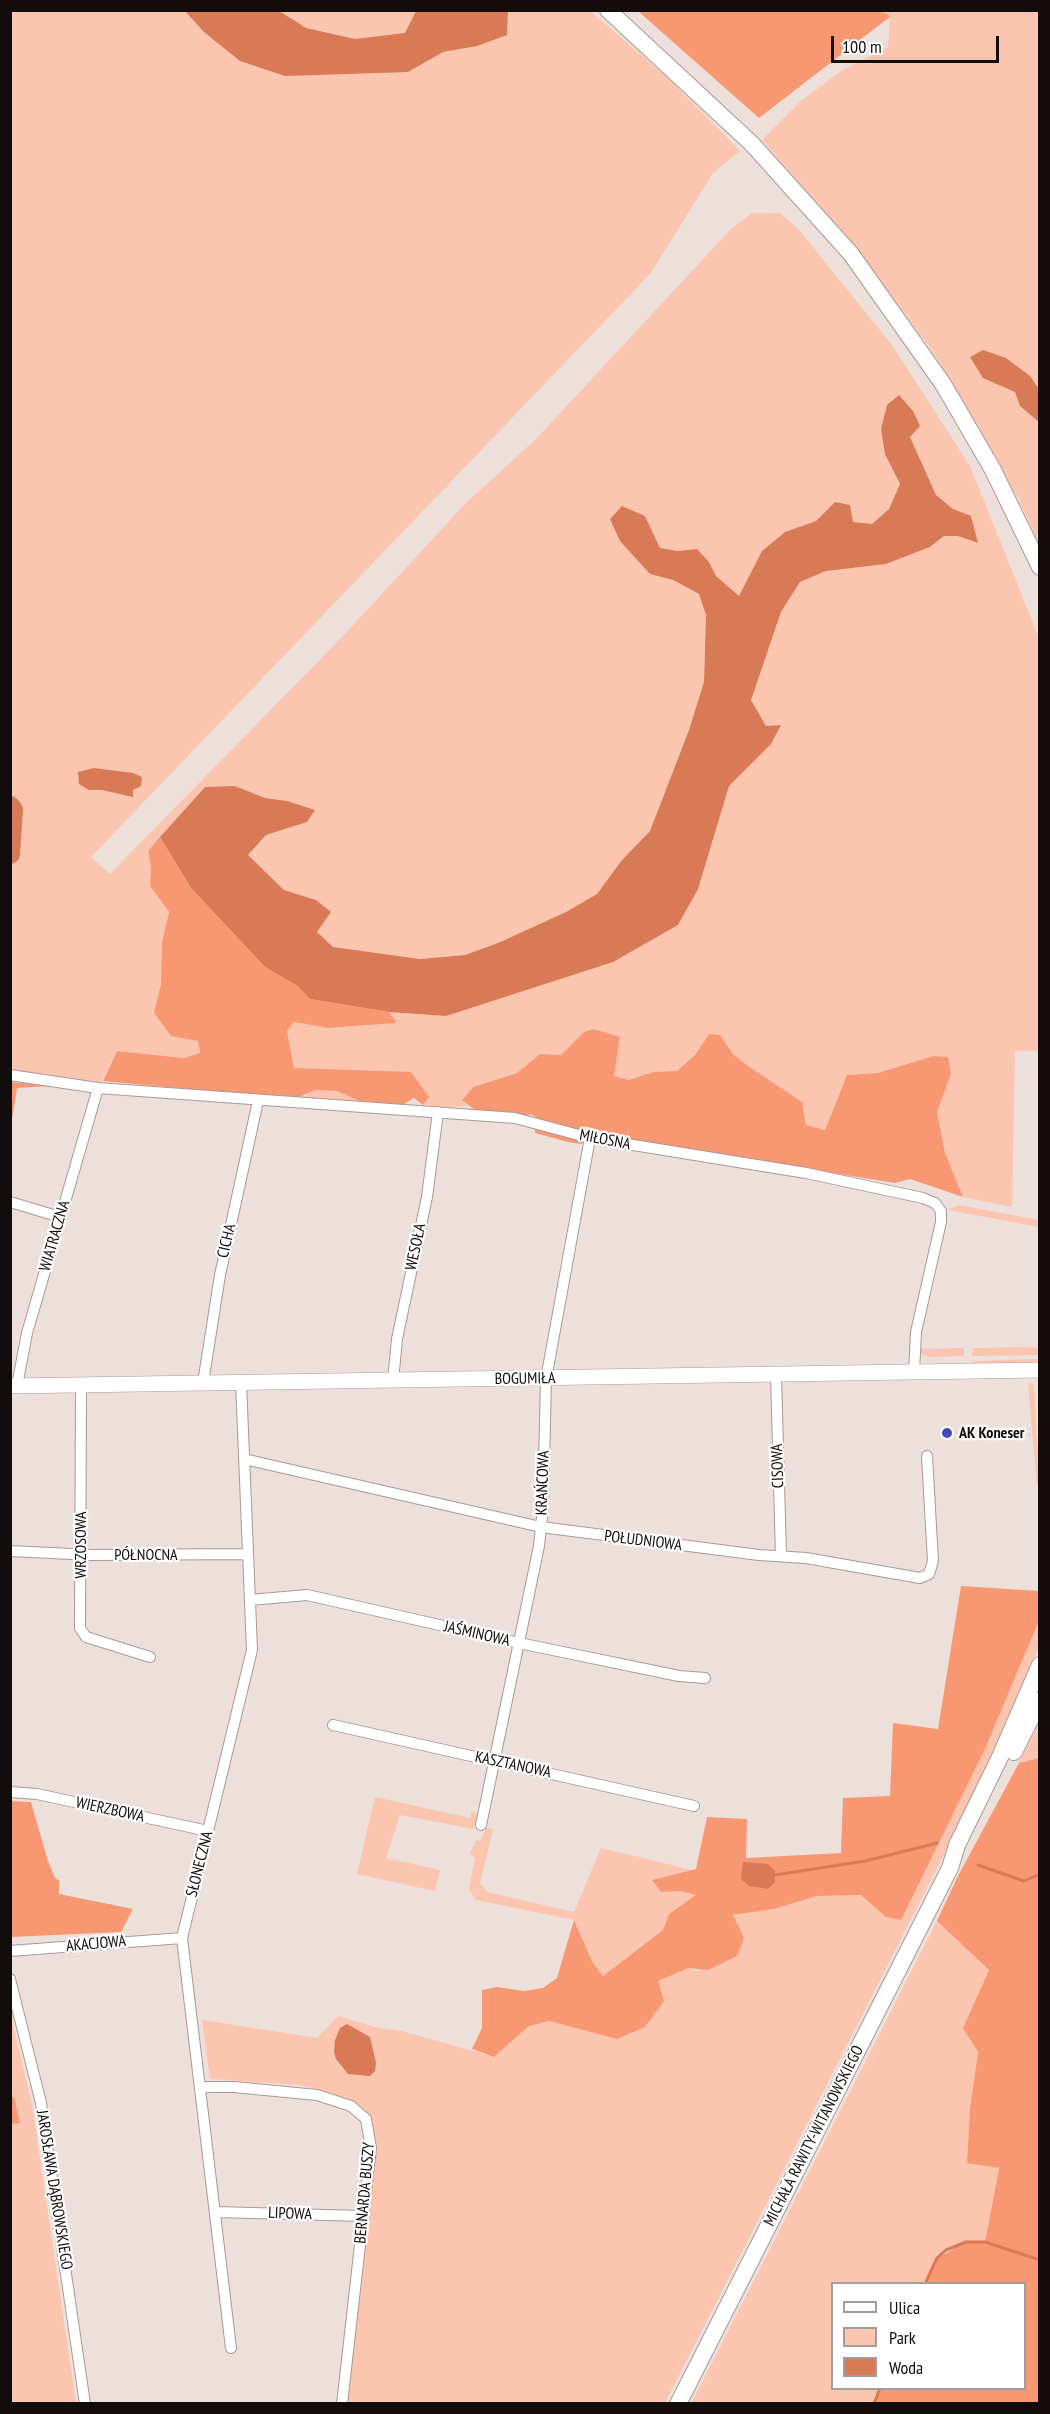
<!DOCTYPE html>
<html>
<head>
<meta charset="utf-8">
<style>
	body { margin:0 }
	#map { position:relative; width:1050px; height:2414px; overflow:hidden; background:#eddfd9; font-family:"PT Sans Narrow",sans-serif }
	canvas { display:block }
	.frame { position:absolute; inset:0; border:12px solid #120d0b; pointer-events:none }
	.legend { position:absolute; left:831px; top:2282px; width:195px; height:108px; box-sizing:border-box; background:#fff; border:2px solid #a09e9d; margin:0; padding:8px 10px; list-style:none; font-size:18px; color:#120d0b }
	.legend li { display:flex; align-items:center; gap:12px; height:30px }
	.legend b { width:30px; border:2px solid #a09e9d }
	.scale { position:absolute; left:831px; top:36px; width:168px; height:27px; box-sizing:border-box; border:3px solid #120d0b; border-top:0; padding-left:8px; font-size:18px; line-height:21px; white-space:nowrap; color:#120d0b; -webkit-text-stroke:4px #fff; paint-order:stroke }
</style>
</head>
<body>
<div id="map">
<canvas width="1050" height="2414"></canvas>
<div class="frame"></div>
<ul class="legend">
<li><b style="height:8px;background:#fff"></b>Ulica</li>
<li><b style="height:16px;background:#fcc5b0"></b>Park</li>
<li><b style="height:16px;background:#d77a55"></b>Woda</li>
</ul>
<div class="scale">100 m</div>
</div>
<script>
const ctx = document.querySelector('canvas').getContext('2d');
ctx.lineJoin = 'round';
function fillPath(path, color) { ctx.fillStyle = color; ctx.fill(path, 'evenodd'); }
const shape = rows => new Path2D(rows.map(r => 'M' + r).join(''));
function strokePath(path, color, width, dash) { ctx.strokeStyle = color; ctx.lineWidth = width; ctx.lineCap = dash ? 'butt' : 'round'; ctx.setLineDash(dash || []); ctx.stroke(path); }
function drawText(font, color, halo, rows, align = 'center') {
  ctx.font = font + ' "PT Sans Narrow",sans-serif'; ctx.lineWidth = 4.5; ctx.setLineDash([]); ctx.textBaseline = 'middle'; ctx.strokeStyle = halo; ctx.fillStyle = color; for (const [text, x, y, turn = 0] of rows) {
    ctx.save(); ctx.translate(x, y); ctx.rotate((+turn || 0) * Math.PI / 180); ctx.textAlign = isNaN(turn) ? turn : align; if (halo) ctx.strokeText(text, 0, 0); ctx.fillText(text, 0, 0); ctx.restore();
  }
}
const green = shape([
	[11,11,590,11,667,77,740,151,713,173,650,274,91,857,110,874,343,636,465,504,537,438,730,230,752,213,780,213,799,230,892,345,970,466,1039,638,1040,1051,1015,1051,1012,1207,963,1197,945,1153,937,1112,951,1074,933,1056,878,1073,847,1075,825,1130,806,1125,802,1102,748,1066,733,1054,720,1035,709,1034,695,1055,677,1071,653,1072,629,1080,613,1076,619,1037,593,1029,584,1032,561,1055,540,1054,517,1073,473,1087,462,1100,468,1106,443,1107,423,1105,428,1097,373,1072,294,1068,287,1030,294,1022,328,1028,397,1023,389,1012,446,1016,499,998,714,830,729,786,770,744,780,725,766,726,750,700,781,612,800,582,826,571,886,564,930,547,944,536,958,536,977,543,971,516,953,509,936,495,910,437,885,454,900,484,889,509,872,524,852,522,850,505,835,502,816,521,785,532,762,551,739,597,716,576,709,562,697,549,678,551,660,548,645,516,650,574,673,580,699,594,706,615,704,683,689,730,650,831,622,860,597,894,566,912,498,943,465,955,420,959,333,947,317,932,330,912,316,900,284,890,248,855,266,835,307,822,287,801,265,798,235,786,205,787,148,851,151,868,150,886,169,912,162,942,161,984,154,1013,171,1036,198,1041,200,1053,184,1058,117,1051,98,1088,11,1075],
	[877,11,1039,11,1039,544,1017,496,934,353,857,249,762,140,801,101,844,69,888,47,890,16],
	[316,1090,337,1091,362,1102,299,1098],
	[959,1205,1039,1220,1039,1227,948,1210],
	[1039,1347,1039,1355,972,1356,973,1348],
	[964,1348,964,1356,930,1357,921,1354,920,1349],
	[1039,1359,1040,1364,976,1365,972,1361],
	[1028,1383,1033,1383,1035,1400,1039,1485,1037,1485],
	[1039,1621,1039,1647,993,1753,938,1866,665,2403,347,2403,375,2148,372,2124,337,2096,320,2090,299,2085,210,2079,202,2020,317,2038,338,2016,378,2028,402,2031,494,2057,529,2026,549,2021,617,2039,658,1981,689,1968,699,1971,732,1916,774,1909,817,1896,861,1895,873,1904,985,1749],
	[1039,1722,1039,1758,1019,1763,1036,1730],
	[375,1797,470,1818,472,1811,478,1814,473,1829,400,1815,386,1858,440,1870,435,1891,357,1874],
	[486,1828,493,1829,480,1883,487,1892,574,1912,601,1848,692,1870,652,1880,661,1892,681,1891,697,1895,669,1914,663,1930,603,1976,593,1963,574,1920,476,1900,469,1889,475,1858,470,1854,476,1840,480,1841],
	[937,1921,989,1970,963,2028,978,2051,970,2108,967,2163,999,2168,985,2242,966,2242,946,2250,937,2258,925,2283,832,2284,832,2388,880,2389,874,2403,691,2404],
	[10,2013,32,2104,76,2403,11,2403,10,2124,20,2123,14,2097,11,2097]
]);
const forest = shape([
	[877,10,891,16,759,118,638,11],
	[160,837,191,888,265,967,299,986,310,999,389,1012,397,1023,328,1028,294,1022,287,1031,294,1068,411,1072,429,1097,423,1105,414,1098,401,1106,362,1102,337,1091,316,1090,293,1099,103,1081,117,1051,184,1058,200,1053,198,1041,171,1036,154,1013,161,984,162,942,169,912,150,886,151,868,148,851],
	[593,1029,620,1037,614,1076,629,1080,653,1072,677,1071,695,1055,709,1034,720,1035,733,1054,748,1066,802,1102,806,1125,825,1130,847,1075,878,1073,933,1056,948,1057,951,1074,937,1112,945,1153,963,1197,910,1179,895,1183,638,1142,585,1126,582,1144,568,1142,535,1133,536,1117,530,1114,527,1116,475,1110,462,1100,473,1087,517,1073,540,1054,561,1055,584,1032],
	[11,1082,51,1086,17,1088,11,1125],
	[961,1586,1039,1591,1039,1621,985,1749,901,1920,886,1917,861,1895,817,1896,774,1909,733,1915,744,1938,737,1956,708,1970,689,1968,658,1981,664,2001,645,2027,617,2039,549,2021,529,2026,494,2057,472,2049,482,2028,482,1990,497,1987,524,1991,543,1988,557,1978,574,1920,593,1963,603,1976,663,1930,669,1914,696,1895,681,1891,661,1892,652,1880,696,1869,707,1817,747,1819,746,1858,841,1853,843,1798,890,1796,893,1723,938,1729],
	[1039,1758,1039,2403,874,2403,880,2389,1024,2388,1024,2284,925,2283,937,2258,966,2242,985,2242,999,2168,967,2163,970,2108,978,2052,963,2028,989,1970,937,1921,958,1876,1019,1763],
	[10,1801,31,1802,48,1861,55,1878,59,1880,59,1894,133,1909,121,1932,11,1937],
	[11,2097,14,2097,20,2123,11,2124]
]);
const water = shape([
	[508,11,507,35,477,46,443,52,408,72,285,76,240,61,204,32,185,11,279,11,306,28,355,39,405,33,416,11],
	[983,350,1006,358,1030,376,1039,389,1039,422,1020,406,1015,392,983,378,970,357],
	[899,395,913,411,920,426,910,437,936,495,953,509,971,516,978,543,958,536,944,536,930,547,886,564,826,571,800,582,781,612,751,700,766,726,781,725,771,744,729,786,698,889,678,925,613,962,446,1016,389,1012,310,999,298,986,265,967,191,888,160,837,205,787,235,786,265,798,287,801,315,810,307,822,266,835,248,855,284,890,316,900,331,912,317,932,333,947,420,959,465,955,498,943,566,912,597,894,622,860,650,831,689,730,704,682,706,615,699,594,673,580,650,574,620,541,610,519,622,506,645,516,660,548,678,551,697,549,709,562,716,576,739,596,762,551,785,532,816,521,835,502,850,505,853,522,872,524,889,509,900,484,885,454,881,429,887,405],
	[94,768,133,773,142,777,141,786,133,790,133,797,102,790,89,790,79,784,78,772],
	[743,1862,768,1864,775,1871,775,1882,768,1889,749,1886,741,1879],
	[347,2024,370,2037,376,2063,375,2071,370,2076,348,2074,336,2059,334,2052,335,2040,340,2028]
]);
const stream = shape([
	[978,1865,1024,1881,1040,1874],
	[775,1875,865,1861,937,1843],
	[925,2284,937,2258,946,2250,966,2242,985,2242,1040,2260],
	[874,2404,880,2388]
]);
const river = shape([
	[10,806,13,810,10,854]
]);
const street = shape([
	[10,1075,98,1088,515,1118,590,1138,806,1173,923,1198,935,1203,941,1211,941,1222,916,1332,914,1372],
	[10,1202,60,1217],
	[776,1375,781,1556],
	[393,1381,397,1339,427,1197,438,1112],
	[203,1383,220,1275,258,1101],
	[81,1385,80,1628,86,1637,150,1657],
	[17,1386,27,1333,98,1088],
	[244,1459,541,1527,759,1555,806,1558,920,1578,929,1574,933,1561,927,1456],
	[10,1551,92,1555,246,1554],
	[250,1600,307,1595,519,1643,679,1676,705,1678],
	[333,1725,694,1806],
	[10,1792,37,1794,208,1831],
	[481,1825,539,1546,543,1508,546,1379,590,1138],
	[10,1951,182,1938],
	[10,1979,41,2103,85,2404],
	[200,2087,234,2087,317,2095,351,2106,366,2119,371,2148,342,2404],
	[215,2212,364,2216],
	[231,2348,182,1938,252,1650,241,1382]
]);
const secondary = shape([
	[10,1386,1040,1370]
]);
const primary = shape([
	[608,10,752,144,851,254,943,384,993,470,1040,567],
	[1014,1752,1040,1700],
	[678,2404,950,1868,957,1845,1000,1757,1040,1665]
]);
const markers = [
	[947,1433,6,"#3e4abe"]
];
const streetNames = [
	["MIŁOSNA",605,1140,11],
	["WIATRACZNA",55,1236,-74],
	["CICHA",227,1241,-77],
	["WESOŁA",416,1247,-78],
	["BOGUMIŁA",525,1379,-1],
	["CISOWA",778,1466,-92],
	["KRAŃCOWA",543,1483,-88],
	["POŁUDNIOWA",643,1541,7],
	["WRZOSOWA",81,1545,-90],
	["PÓŁNOCNA",146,1555],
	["JAŚMINOWA",477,1634,13],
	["KASZTANOWA",513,1765,12],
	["WIERZBOWA",110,1810,12],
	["SŁONECZNA",200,1864,-76],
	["AKACJOWA",96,1944,-5],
	["MICHAŁA RAWITY-WITANOWSKIEGO",814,2136,-63],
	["JAROSŁAWA DĄBROWSKIEGO",54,2190,81],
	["BERNARDA BUSZY",365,2193,-85],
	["LIPOWA",290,2214,2]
];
const poiNames = [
	["AK Koneser",959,1433]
];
fillPath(green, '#fcc5b0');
fillPath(forest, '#f89872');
fillPath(water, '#d77a55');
strokePath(stream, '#d77a55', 3);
strokePath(river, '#d77a55', 20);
strokePath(street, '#a89a95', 12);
strokePath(secondary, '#a89a95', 16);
strokePath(primary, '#a89a95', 18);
strokePath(street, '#fff', 10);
strokePath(secondary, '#fff', 15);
strokePath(primary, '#fff', 16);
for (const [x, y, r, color] of markers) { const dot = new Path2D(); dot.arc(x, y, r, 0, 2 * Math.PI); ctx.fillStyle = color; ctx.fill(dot); strokePath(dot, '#fff', 2); }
drawText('16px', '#120d0b', '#fff', streetNames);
drawText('bold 16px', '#120d0b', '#fff', poiNames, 'left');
</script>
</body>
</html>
